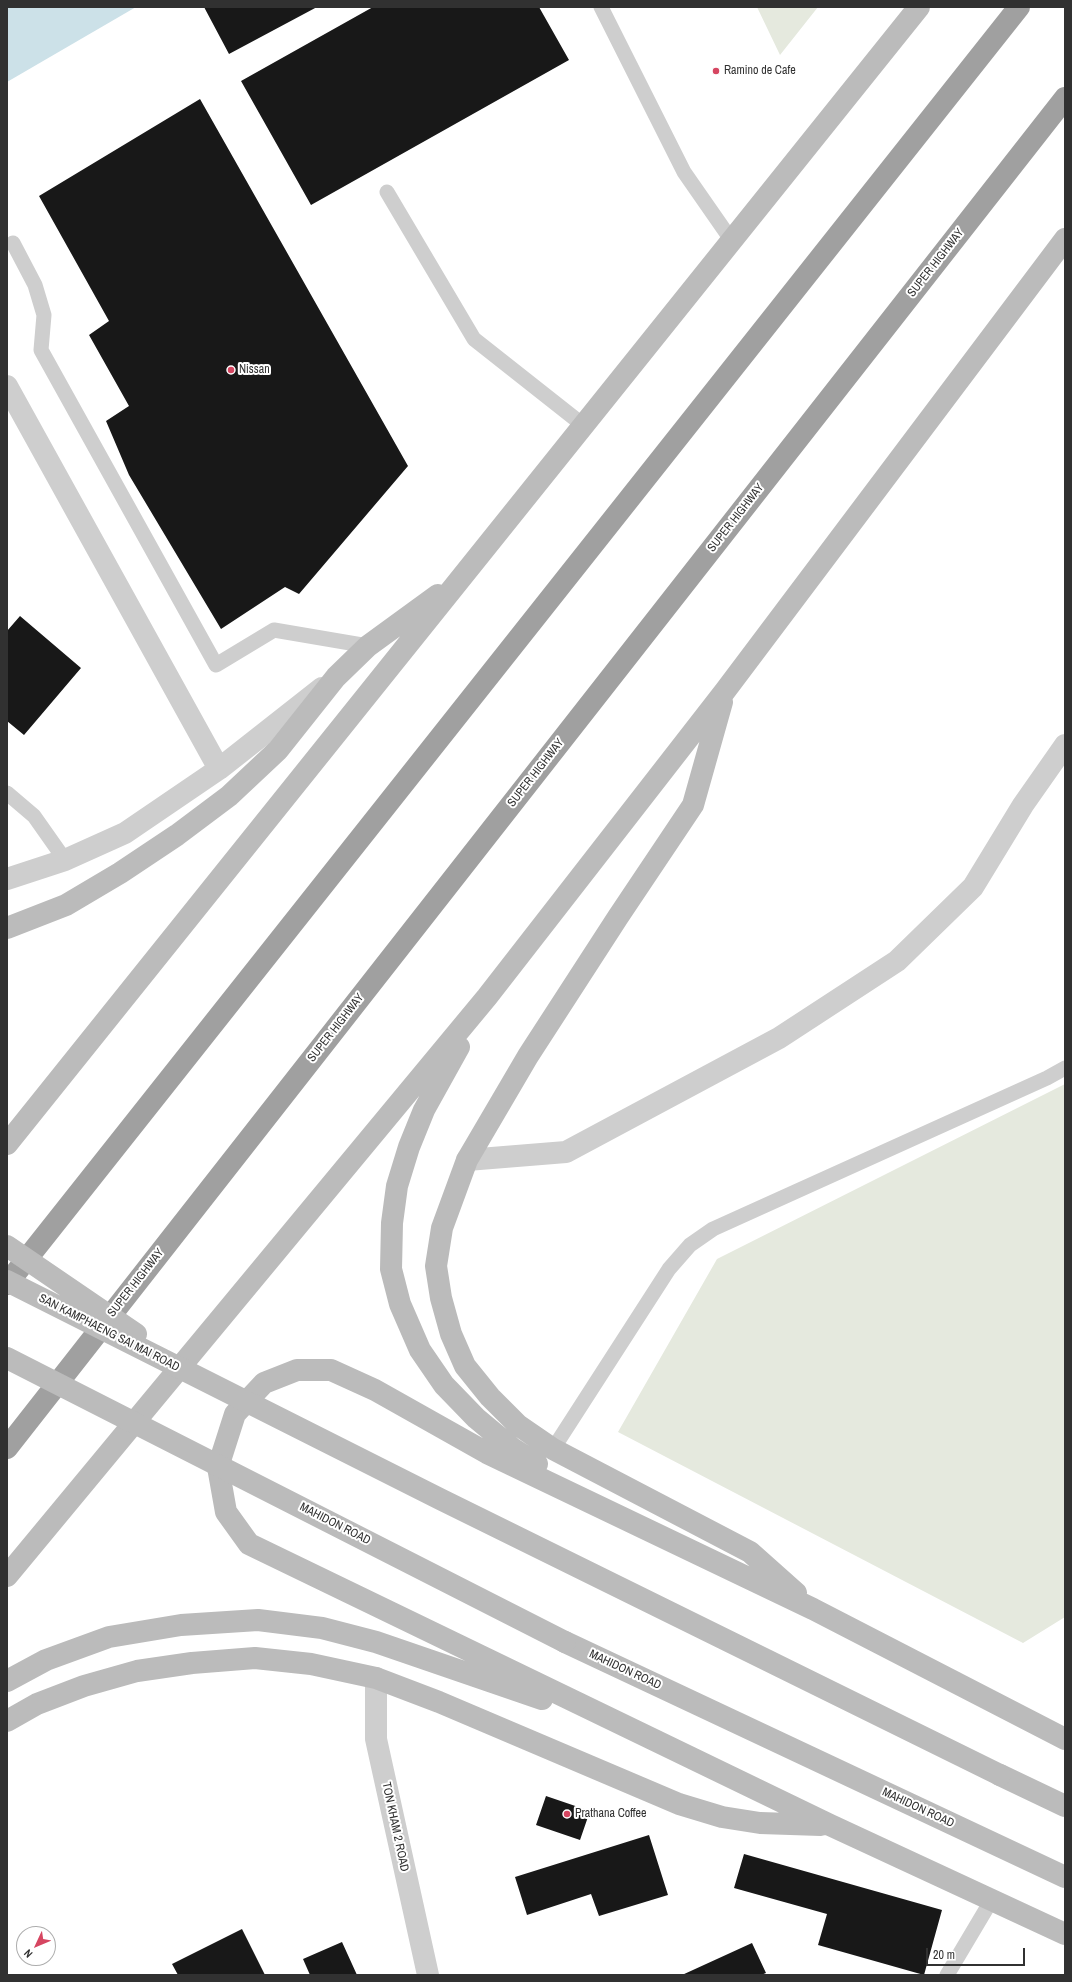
<!DOCTYPE html>
<html>
<head>
<meta charset="utf-8">
<style>
	body { margin:0 }
	#map { position:relative; width:1072px; height:1982px; overflow:hidden; background:#fff; font-family:"Archivo Narrow",sans-serif }
	canvas { display:block }
	.frame { position:absolute; inset:0; border:8px solid #313131; pointer-events:none }
	.north { position:absolute; left:16px; top:1926px; width:40px; height:40px; box-sizing:border-box; background:#fff; border:1px solid #adadad; border-radius:50%; rotate:226deg; font-size:11px; font-weight:700; line-height:16px; text-align:center; color:#313131 }
	.north::after { content:''; display:block; margin:auto; width:14px; height:18px; background:#d64661; clip-path:polygon(50% 0,100% 100%,50% 72%,0 100%) }
	.scale { position:absolute; left:926px; top:1948px; width:99px; height:18px; box-sizing:border-box; border:2px solid #313131; border-top:0; padding-left:5px; font-size:12px; line-height:14px; white-space:nowrap; color:#313131; -webkit-text-stroke:3px #fff; paint-order:stroke }
</style>
</head>
<body>
<div id="map">
<canvas width="1072" height="1982"></canvas>
<div class="frame"></div>
<div class="north">N</div>
<div class="scale">20 m</div>
</div>
<script>
const ctx = document.querySelector('canvas').getContext('2d');
ctx.lineJoin = 'round';
function fillPath(path, color) { ctx.fillStyle = color; ctx.fill(path, 'evenodd'); }
const shape = rows => new Path2D(rows.map(r => 'M' + r).join(''));
function strokePath(path, color, width, dash) { ctx.strokeStyle = color; ctx.lineWidth = width; ctx.lineCap = dash ? 'butt' : 'round'; ctx.setLineDash(dash || []); ctx.stroke(path); }
function drawText(font, color, halo, rows, align = 'center') {
  ctx.font = font + ' "Archivo Narrow",sans-serif'; ctx.lineWidth = 4; ctx.setLineDash([]); ctx.textBaseline = 'middle'; ctx.strokeStyle = halo; ctx.fillStyle = color; for (const [text, x, y, turn = 0] of rows) {
    ctx.save(); ctx.translate(x, y); ctx.rotate((+turn || 0) * Math.PI / 180); ctx.textAlign = isNaN(turn) ? turn : align; if (halo) ctx.strokeText(text, 0, 0); ctx.fillText(text, 0, 0); ctx.restore();
  }
}
const green = shape([
	[757,7,818,7,780,55],
	[1065,1084,1065,1617,1023,1643,618,1432,717,1259]
]);
const water = shape([
	[7,7,136,7,7,82]
]);
const building = shape([
	[204,7,317,7,229,54],
	[373,7,539,7,569,60,311,205,241,81],
	[200,99,408,466,299,594,285,587,221,629,129,475,106,421,129,406,89,335,109,321,39,196],
	[20,616,81,668,24,735,7,721,7,631],
	[546,1796,590,1811,580,1840,536,1825],
	[649,1835,668,1895,599,1916,591,1894,527,1915,515,1877],
	[744,1854,942,1910,924,1975,818,1945,827,1914,734,1888],
	[242,1929,265,1975,178,1975,172,1964],
	[342,1942,357,1975,310,1975,303,1959],
	[752,1943,766,1973,761,1975,682,1975]
]);
const service = shape([
	[601,7,684,172,732,241],
	[387,192,474,339,583,425],
	[13,243,35,285,44,315,41,350,216,665,274,630,368,646],
	[7,793,34,816,65,860],
	[553,1449,669,1269,690,1245,713,1229,1047,1078,1065,1068],
	[947,1975,991,1901]
]);
const minor = shape([
	[7,386,219,769],
	[7,879,65,860,125,833,219,769,322,688],
	[467,1160,566,1152,779,1038,897,961,973,887,1023,805,1065,745],
	[376,1678,376,1739,428,1975]
]);
const secondary = shape([
	[722,702,693,805,618,917,528,1056,467,1160,442,1228,436,1266,441,1298,451,1334,465,1366,490,1397,518,1425,553,1449,750,1552,796,1593],
	[7,928,66,905,120,873,177,835,229,796,278,750,336,677,368,646,438,595],
	[459,1047,424,1110,409,1147,397,1186,392,1223,391,1269,400,1304,420,1350,444,1385,476,1418,512,1448,537,1464],
	[7,1144,919,7],
	[7,1576,487,997,725,691,1065,239],
	[565,1642,1065,1877],
	[7,1681,46,1660,109,1637,181,1625,258,1620,322,1628,376,1642,542,1699],
	[7,1721,37,1704,84,1686,137,1671,192,1663,255,1658,311,1664,376,1678,439,1702,679,1804,722,1817,760,1823,821,1825],
	[1065,1739,813,1609,487,1453,375,1390,331,1370,297,1370,264,1383,235,1414,218,1467,226,1512,249,1544,830,1825,1065,1934],
	[1000,1775,1065,1806]
]);
const trunk = shape([
	[7,1284,1019,7],
	[7,1448,1065,98]
]);
const secondaryBridge = shape([
	[7,1246,136,1334],
	[7,1281,440,1499,1000,1775],
	[7,1358,565,1642]
]);
const markers = [
	[716,71,4,"#d64661"],
	[231,370,4,"#d64661"],
	[567,1814,4,"#d64661"]
];
const poiNames = [
	["Ramino de Cafe",724,71],
	["Nissan",239,370],
	["Prathana Coffee",575,1814]
];
const streetNames = [
	["SUPER HIGHWAY",936,263,-52],
	["SUPER HIGHWAY",736,518,-52],
	["SUPER HIGHWAY",536,773,-52],
	["SUPER HIGHWAY",336,1028,-52],
	["SUPER HIGHWAY",136,1283,-52],
	["SAN KAMPHAENG SAI MAI ROAD",109,1333,27],
	["MAHIDON ROAD",335,1524,27],
	["MAHIDON ROAD",625,1670,25],
	["MAHIDON ROAD",918,1808,25],
	["TON KHAM 2 ROAD",395,1827,78]
];
fillPath(green, '#e5e9de');
fillPath(water, '#cce1e8');
fillPath(building, '#181818');
strokePath(service, '#cecece', 15);
strokePath(minor, '#cecece', 22);
strokePath(secondary, '#bbb', 22);
strokePath(trunk, '#a0a0a0', 22);
strokePath(secondaryBridge, '#bbb', 22);
for (const [x, y, r, color] of markers) { const dot = new Path2D(); dot.arc(x, y, r, 0, 2 * Math.PI); ctx.fillStyle = color; ctx.fill(dot); strokePath(dot, '#fff', 1.5); }
drawText('12px', '#313131', '#fff', poiNames, 'left');
drawText('12px', '#313131', '#fff', streetNames);
</script>
</body>
</html>
